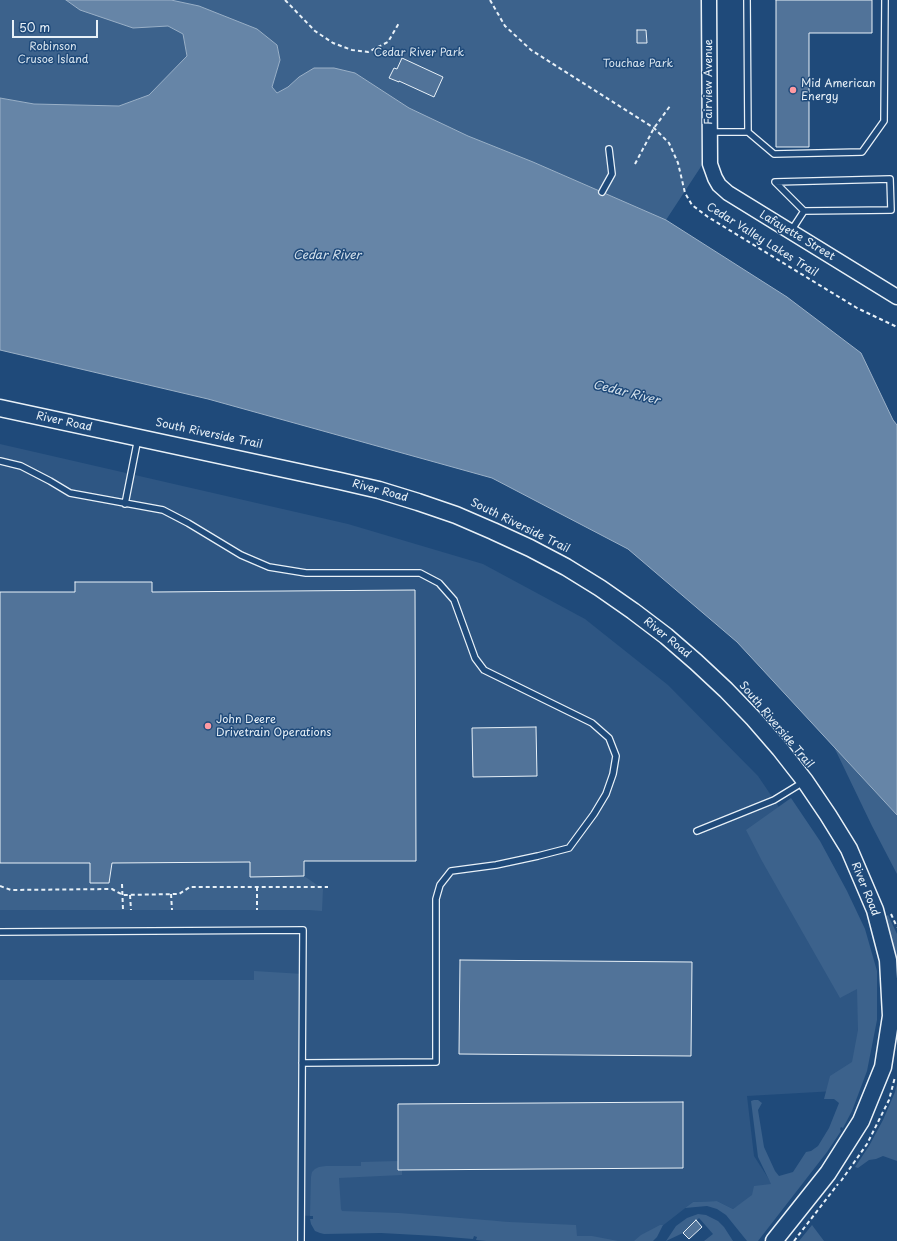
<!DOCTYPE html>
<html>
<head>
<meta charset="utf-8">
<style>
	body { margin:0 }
	#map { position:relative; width:897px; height:1241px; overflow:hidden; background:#1f4a7a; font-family:"Playpen Sans",sans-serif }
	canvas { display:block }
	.scale { position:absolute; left:12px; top:20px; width:86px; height:18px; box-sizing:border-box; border:2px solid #e8f1f8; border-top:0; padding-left:5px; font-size:12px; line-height:14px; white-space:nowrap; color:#e8f1f8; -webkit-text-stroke:3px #1f4a7a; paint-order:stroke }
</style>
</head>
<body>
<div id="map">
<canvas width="897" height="1241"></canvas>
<div class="scale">50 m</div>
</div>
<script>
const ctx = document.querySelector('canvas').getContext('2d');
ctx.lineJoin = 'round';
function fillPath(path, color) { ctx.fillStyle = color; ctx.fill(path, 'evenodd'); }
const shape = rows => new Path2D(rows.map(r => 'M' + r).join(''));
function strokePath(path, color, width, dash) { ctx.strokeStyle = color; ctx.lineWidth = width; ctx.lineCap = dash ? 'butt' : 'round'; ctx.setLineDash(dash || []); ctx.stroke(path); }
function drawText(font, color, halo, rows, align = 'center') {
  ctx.font = font + ' "Playpen Sans",sans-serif'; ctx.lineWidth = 3; ctx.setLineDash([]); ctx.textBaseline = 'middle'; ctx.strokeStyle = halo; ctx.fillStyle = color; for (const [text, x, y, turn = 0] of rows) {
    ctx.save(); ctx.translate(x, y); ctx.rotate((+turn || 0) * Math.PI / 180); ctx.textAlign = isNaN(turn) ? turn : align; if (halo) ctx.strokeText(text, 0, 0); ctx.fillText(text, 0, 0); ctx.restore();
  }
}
const built = shape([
	[0,444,348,524,483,564,585,619,668,685,758,776,812,856,866,984,853,1090,747,1096,754,1156,772,1184,733,1209,717,1201,693,1202,643,1241,588,1241,510,1222,282,1215,0,1241]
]);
const green = shape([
	[0,0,66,0,80,10,132,27,168,26,183,34,187,56,149,95,119,106,34,104,5,99,0,98],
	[171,0,701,0,702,165,666,220,533,162,468,136,409,108,355,73,299,77,288,87,277,93,272,87,280,60,277,45,257,29,199,6],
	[834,747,897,815,897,874,872,826],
	[791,798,820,841,847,891,865,929,877,971,877,1020,867,1071,852,1111,843,1128,841,1127,840,1129,841,1131,827,1152,758,1241,747,1241,726,1215,717,1209,707,1206,685,1208,693,1202,717,1201,733,1209,752,1195,754,1186,771,1184,758,1157,751,1101,754,1100,758,1100,762,1103,758,1110,764,1147,775,1171,779,1176,793,1172,806,1152,811,1151,818,1146,829,1128,839,1103,834,1099,824,1099,830,1076,852,1062,858,1030,857,989,840,998,762,861,746,830],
	[250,862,250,877,304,876,323,889,322,911,309,910,0,910,0,863,90,863,90,883,109,883,112,863],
	[888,915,897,934,897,973,891,937,885,917],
	[254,971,303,974,301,1241,0,1241,0,980,254,980],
	[897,1083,897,1161,883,1156,876,1159,869,1160,858,1168,855,1167,869,1146,883,1120,895,1092],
	[398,1161,398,1170,402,1170,402,1175,339,1178,341,1209,342,1211,399,1213,510,1222,576,1225,577,1236,592,1236,618,1241,486,1241,476,1240,477,1237,474,1236,473,1239,436,1236,381,1233,324,1234,320,1233,315,1231,311,1224,310,1219,313,1219,313,1216,310,1216,311,1177,312,1172,315,1169,319,1167,326,1166,361,1166,361,1162],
	[698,1214,706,1215,718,1221,724,1227,733,1241,704,1241,713,1234,699,1218,683,1233,666,1241,676,1226,687,1218],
	[660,1225,663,1225,657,1237,653,1241,634,1241,641,1235],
	[812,1225,824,1241,799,1241]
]);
const water = shape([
	[66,0,171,0,199,6,257,29,277,45,280,60,272,87,277,93,288,87,299,77,314,68,334,68,355,73,409,108,468,136,533,162,666,220,787,297,861,353,893,420,897,425,897,815,737,642,628,549,492,478,208,399,0,350,0,98,34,104,119,106,149,95,187,56,183,34,168,26,133,28,80,10,66,0]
]);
const building = shape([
	[776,0,872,0,872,33,809,33,809,147,776,147,776,0],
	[637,30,646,30,647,43,637,43,637,30],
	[402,58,443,77,434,97,399,81,399,82,389,78,394,68,397,69,402,58],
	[75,582,152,582,152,592,415,590,416,861,304,861,304,876,250,877,250,862,112,863,109,883,90,883,90,863,0,863,0,592,75,592,75,582],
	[536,727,537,776,473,777,472,728,536,727],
	[460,960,692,962,691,1056,459,1054,460,960],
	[683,1102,683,1168,398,1170,398,1104,683,1102],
	[696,1220,702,1227,689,1239,683,1233,696,1220]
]);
const path = shape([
	[285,0,315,31,333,43,352,50,368,52,388,42,399,23],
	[490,0,505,26,531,50,654,128,669,143,678,163,685,193,692,205,708,217,857,308,897,327],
	[635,164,654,128,670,106],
	[122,884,123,910],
	[0,886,11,890,112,889,123,895,179,894,190,887,328,887],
	[257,887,257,910],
	[171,894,172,910],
	[130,895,131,910],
	[891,914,897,927],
	[841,1181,867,1144,889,1100,895,1077],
	[794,1241,838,1184]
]);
const service = shape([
	[710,132,748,132,747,0],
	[748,132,774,154,862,152,884,121,885,0],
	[602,192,612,174,609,149],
	[791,231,804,211,891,210,890,179,775,182,804,211],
	[0,461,21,466,50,481,70,493,163,510,188,523,241,555,269,567,306,573,420,573,439,583,454,600,475,658,484,670,592,723,609,738,616,756,613,774,606,794,594,814,569,848,538,856,496,865,451,871,440,885,436,899,436,1062,302,1063],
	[125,504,138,438],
	[697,831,774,800,805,781],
	[0,932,303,930,301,1241]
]);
const tertiary = shape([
	[709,0,710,164,715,178,719,185,728,193,897,297]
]);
const secondary = shape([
	[0,408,340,481,379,490,418,502,456,515,493,531,530,548,566,567,600,588,633,611,666,636,696,662,726,690,754,719,780,749,805,781,828,815,849,849,875,910,888,960,891,1016,883,1067,861,1121,828,1173,774,1241]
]);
const markers = [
	[793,90,4,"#ff9aa2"],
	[208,726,4,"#ff9aa2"]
];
const parkNames = [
	["Robinson",53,47],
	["Crusoe Island",53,60],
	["Cedar River Park",419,53],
	["Touchae Park",638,64]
];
const streetNames = [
	["Fairview Avenue",709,82,-90],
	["Lafayette Street",797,236,31],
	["Cedar Valley Lakes Trail",762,240,32],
	["River Road",64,422,12],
	["South Riverside Trail",209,434,12],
	["River Road",380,491,15],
	["South Riverside Trail",520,526,26],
	["River Road",667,638,39],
	["South Riverside Trail",776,725,50],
	["River Road",865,889,68]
];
const poiNames = [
	["Mid American",801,84],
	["Energy",801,97],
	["John Deere",216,720],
	["Drivetrain Operations",216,733]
];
const waterNames = [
	["Cedar River",327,256],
	["Cedar River",626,393,14]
];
fillPath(built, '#2e5683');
fillPath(green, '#3c628c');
fillPath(water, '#6685a7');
strokePath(water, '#9ab0c7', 1);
fillPath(building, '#517399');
strokePath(building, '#e8f1f8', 1);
strokePath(service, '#e8f1f8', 8);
strokePath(tertiary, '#e8f1f8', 17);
strokePath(secondary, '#e8f1f8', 19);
strokePath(path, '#e8f1f8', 2, [4, 3]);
strokePath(service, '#1f4a7a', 5.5);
strokePath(tertiary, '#1f4a7a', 14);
strokePath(secondary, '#1f4a7a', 16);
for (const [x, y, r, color] of markers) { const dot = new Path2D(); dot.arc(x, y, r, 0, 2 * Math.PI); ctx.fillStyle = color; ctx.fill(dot); strokePath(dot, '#1f4a7a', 1.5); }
drawText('11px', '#d7e3ed', '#1f4a7a', parkNames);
drawText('11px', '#e8f1f8', '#1f4a7a', streetNames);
drawText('11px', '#e8f1f8', '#1f4a7a', poiNames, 'left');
drawText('italic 12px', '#d4e1ec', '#1f4a7a', waterNames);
</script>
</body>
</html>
